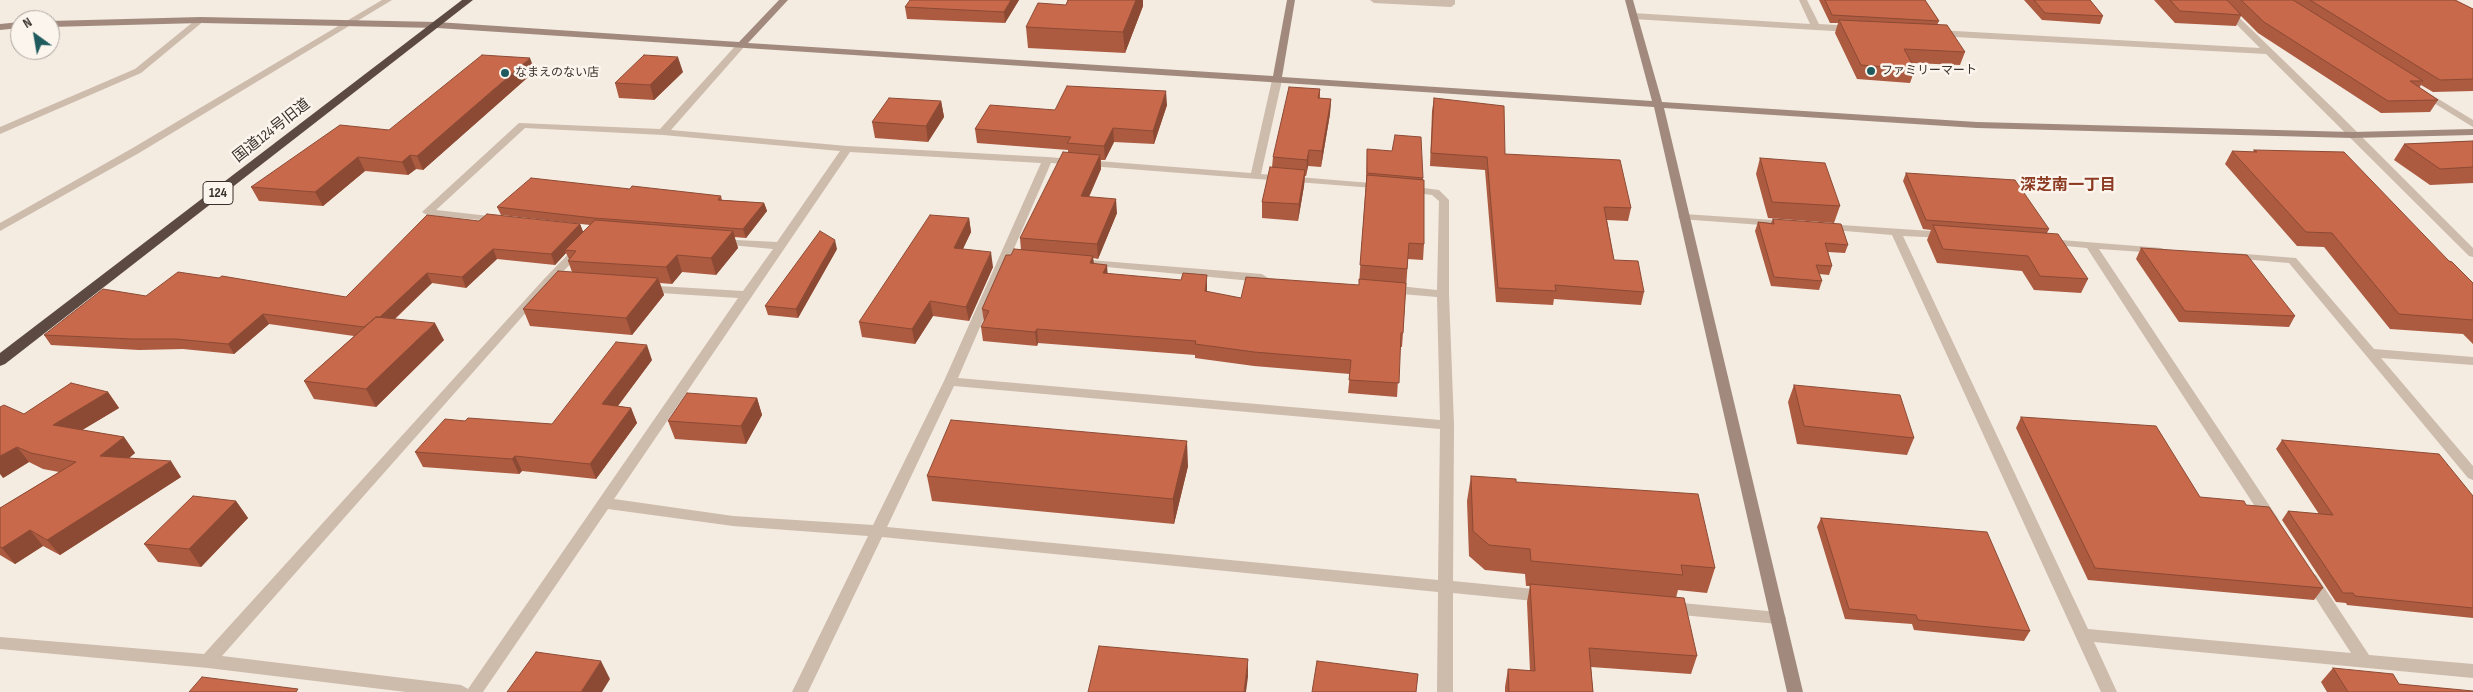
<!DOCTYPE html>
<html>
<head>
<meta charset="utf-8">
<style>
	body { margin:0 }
	#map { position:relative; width:2473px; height:692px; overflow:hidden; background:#f4ebe1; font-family:"Sofia Sans Condensed",sans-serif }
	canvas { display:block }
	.north { position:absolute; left:10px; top:10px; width:50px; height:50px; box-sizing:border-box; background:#fbf5ee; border:1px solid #aea6a0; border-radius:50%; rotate:328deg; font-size:14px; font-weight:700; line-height:20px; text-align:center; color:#3b302b }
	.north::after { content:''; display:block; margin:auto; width:18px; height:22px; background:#1f5a5e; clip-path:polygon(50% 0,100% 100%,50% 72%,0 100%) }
</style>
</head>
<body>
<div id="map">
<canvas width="2473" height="692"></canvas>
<div class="north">N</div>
</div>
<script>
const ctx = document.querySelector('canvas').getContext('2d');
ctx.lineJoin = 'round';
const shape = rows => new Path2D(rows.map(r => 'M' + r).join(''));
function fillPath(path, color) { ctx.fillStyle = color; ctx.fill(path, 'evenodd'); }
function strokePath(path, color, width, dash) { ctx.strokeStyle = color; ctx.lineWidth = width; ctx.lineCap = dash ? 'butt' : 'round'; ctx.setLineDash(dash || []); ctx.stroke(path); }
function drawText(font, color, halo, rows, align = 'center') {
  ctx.font = font + ' "Sofia Sans Condensed","Noto Sans JP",sans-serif'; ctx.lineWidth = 5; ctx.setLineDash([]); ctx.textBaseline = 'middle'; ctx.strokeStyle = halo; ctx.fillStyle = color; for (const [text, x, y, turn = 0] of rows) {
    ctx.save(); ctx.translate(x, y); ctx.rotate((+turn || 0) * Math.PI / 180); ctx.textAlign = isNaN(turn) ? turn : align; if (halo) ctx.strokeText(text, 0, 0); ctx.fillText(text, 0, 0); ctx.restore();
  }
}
const street = shape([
	[382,0,392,0,139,153,0,231,0,223,131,149,382,0],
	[1370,0,1455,0,1455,4,1451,7,1374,3,1370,0],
	[1799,0,1807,0,1819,24,1852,26,1856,29,1852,32,1816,30,1633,19,1629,16,1633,13,1810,24,1799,0],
	[2212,0,2221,0,2340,115,2473,248,2473,257,2469,256,2266,54,1937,36,1933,33,1937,30,2260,48,2212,0],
	[198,18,205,20,141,73,0,134,0,127,135,69,198,18],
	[741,42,744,43,744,47,671,130,847,146,1047,157,1251,173,1272,80,1274,78,1280,78,1282,80,1261,174,1383,184,1387,185,1387,189,1051,163,958,378,1440,420,1437,297,1389,293,1383,289,1389,285,1437,290,1439,201,1432,195,1408,192,1403,189,1408,186,1439,190,1449,200,1449,294,1454,425,1453,581,1544,590,1549,592,1552,596,1549,600,1544,602,1453,593,1453,692,1437,692,1438,592,882,537,808,692,792,692,868,536,733,526,608,509,483,692,406,692,208,668,0,649,0,637,204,654,544,279,575,247,583,247,585,249,583,251,552,283,222,656,461,685,468,689,738,298,645,292,641,291,639,288,641,285,743,291,773,249,719,244,715,243,713,241,715,239,777,242,840,151,663,135,525,128,436,210,498,217,504,220,502,222,427,215,422,212,519,123,660,129,738,43,741,42],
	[850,152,1041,163,944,381,873,525,733,516,614,499,850,152],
	[954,386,1440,429,1438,580,887,527,954,386],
	[2422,89,2473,120,2473,127,2419,94,2419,90,2422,89],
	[1684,214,1789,221,1795,224,1789,227,1680,219,1678,217,1680,215,1684,214],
	[1826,224,1946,232,1952,235,1946,238,1903,236,2088,629,2351,653,2303,579,2306,575,2311,573,2316,575,2369,655,2473,664,2473,678,2094,642,2117,692,2101,692,1892,235,1822,229,1820,227,1826,224],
	[2048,239,2162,248,2164,250,2158,253,2099,249,2277,517,2279,521,2277,525,2267,525,2087,248,2044,244,2042,242,2044,240,2048,239],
	[2233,253,2296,258,2374,349,2473,357,2473,365,2381,358,2473,466,2473,480,2468,478,2289,263,2229,258,2227,256,2229,254,2233,253],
	[1090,260,1262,274,1268,278,1262,282,1086,265,1084,263,1086,261,1090,260],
	[1671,602,1778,612,1784,614,1786,618,1784,622,1778,624,1671,614,1666,612,1663,608,1666,604,1671,602]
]);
const secondary = shape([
	[779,0,788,0,748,43,1273,76,1287,0,1295,0,1282,77,1652,101,1625,0,1633,0,1662,102,1977,122,2352,132,2473,129,2473,135,2352,138,1977,128,1664,108,1803,692,1787,692,1654,107,437,28,201,23,50,27,50,21,201,17,437,22,739,42,779,0],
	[20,22,20,28,0,30,0,24,20,22]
]);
const highway = shape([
	[462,0,473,0,5,364,0,366,0,353,462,0]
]);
const wall = shape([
	[1019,0,1005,23,907,19,905,7],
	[1068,0,1143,0,1143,6,1125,53,1028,48,1026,27,1066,5],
	[1819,0,1925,0,1939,21,1937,25,1965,52,1960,65,1912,63,1915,69,1910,83,1857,79,1835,33,1838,23,1830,23],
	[2024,0,2090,0,2103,16,2100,24,2042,20],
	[2154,0,2455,0,2473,9,2473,91,2433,92,2421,85,2419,88,2438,100,2430,112,2381,113,2258,33,2241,16,2236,26,2175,23],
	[535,71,423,170,416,169,408,175,365,171,323,206,259,201,251,187],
	[683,72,654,100,619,98,615,83],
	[1320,89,1320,98,1331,99,1330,114,1321,167,1308,166,1306,176,1305,176,1304,186,1298,221,1262,218,1262,202,1272,167,1273,157],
	[1434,98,1505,154,1631,208,1628,221,1607,220,1614,260,1644,292,1641,305,1554,299,1553,305,1496,302,1485,170,1430,166,1432,111],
	[941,101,944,117,928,142,875,138,872,122],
	[1167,105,1154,144,1114,142,1105,160,1101,160,1101,169,1089,197,1117,213,1098,259,1093,258,1094,264,1107,265,1107,273,1207,289,1207,292,1241,298,1359,285,1366,181,1367,149,1423,178,1424,244,1423,260,1408,259,1403,333,1402,347,1400,347,1397,397,1348,393,1350,374,1254,366,1195,358,1195,355,1038,343,1037,346,983,341,981,327,984,322,982,309,1011,255,1021,250,1020,238,1068,153,1068,150,977,143,975,129,1055,110],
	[2473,141,2473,183,2430,185,2394,160,2404,144],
	[2254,150,2449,261,2473,283,2473,344,2463,334,2390,329,2324,247,2297,246,2225,164,2232,151,2253,152],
	[1760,158,1840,206,1834,223,1768,218,1756,174],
	[1906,173,2049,229,2047,233,2088,279,2081,293,2034,290,2022,271,1937,263,1927,240,1931,230,1923,229,1903,181],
	[630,189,721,196,722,200,764,203,767,211,746,238,734,237,738,248,716,275,682,272,672,284,660,283,664,295,632,335,530,326,523,309,572,272,568,261,569,259,566,253,555,265,497,259,466,288,432,283,395,319,444,340,376,407,314,399,304,381,354,336,269,324,234,354,183,349,139,350,51,345,44,335,146,296,346,297,479,221,580,224,583,232,590,225,501,215,497,207],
	[969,218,971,232,963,249,993,267,969,321,933,316,915,344,862,337,859,322],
	[1773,219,1848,245,1845,253,1828,252,1832,266,1829,275,1819,274,1822,281,1819,290,1771,286,1755,231,1758,222,1771,223],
	[2141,248,2295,316,2289,327,2179,322,2136,259],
	[837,249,798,318,768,315,765,306],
	[652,360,618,406,631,408,637,423,596,479,522,471,519,474,423,467,415,452,465,421,552,424],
	[1794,385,1914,438,1907,455,1797,444,1788,402],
	[108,392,119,408,82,430,124,437,135,453,129,458,181,477,60,555,43,546,15,564,0,555,0,508,59,472,43,469,29,462,3,478,24,414],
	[757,398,762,415,746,444,675,439,668,421],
	[2021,417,2200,497,2246,505,2323,588,2314,600,2088,580,2016,428],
	[2282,440,2473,496,2473,618,2347,605,2346,603,2336,602,2282,520,2288,511,2319,514,2276,449],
	[1188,466,1174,524,932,501,927,476],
	[1471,476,1516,482,1715,568,1707,593,1678,590,1676,598,1697,656,1691,674,1591,667,1593,692,1505,692,1505,687,1508,669,1530,671,1527,602,1530,586,1526,586,1525,574,1485,570,1469,556,1467,501],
	[236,501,248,518,201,567,158,562,144,544],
	[1821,518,2030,631,2024,641,1914,630,1912,624,1845,619,1817,527],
	[2333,668,2399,684,2473,692,2327,692,2321,682]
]);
const shadedWall = shape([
	[1011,0,1019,0,1005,23,1004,12],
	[1136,0,1143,0,1143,6,1125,53,1123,32],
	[678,57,683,72,654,100,650,85],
	[530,58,535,71,423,170,417,156],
	[1166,91,1167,105,1154,144,1153,131],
	[1331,99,1330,114,1321,167,1322,151],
	[941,101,944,117,928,142,926,126],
	[1113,128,1114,142,1105,160,1104,146],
	[1309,150,1308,166,1306,176,1307,160],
	[410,155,416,169,408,175,402,162],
	[1100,155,1101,169,1083,210,1081,196],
	[358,157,365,171,323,206,315,192],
	[1305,170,1304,186,1298,221,1299,204],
	[1116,199,1117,213,1098,259,1097,244],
	[764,203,767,211,746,238,743,229],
	[969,218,971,232,956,263,954,248],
	[580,224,584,234,565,250,566,253,555,265,551,254],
	[733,231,738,248,716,275,711,258],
	[835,240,837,249,798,318,796,309],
	[493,249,497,259,466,288,462,277],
	[991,252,993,267,969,321,966,307],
	[677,255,682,272,672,284,666,267],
	[1093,256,1094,269,1090,263],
	[1107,265,1108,278,1103,273],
	[427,273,432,283,374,338,368,328],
	[1207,275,1207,289,1205,305,1205,291],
	[658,278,664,295,632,335,626,318],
	[930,301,933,316,915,344,912,329],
	[263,314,269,324,234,354,228,344],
	[435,323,444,340,376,407,366,389],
	[1037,329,1038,343,1037,346,1035,332],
	[647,345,652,360,608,419,602,404],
	[108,392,119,408,64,441,53,425],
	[757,398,762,415,746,444,741,426],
	[631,408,637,423,596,479,590,464],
	[124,437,135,453,112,472,100,456],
	[1187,441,1188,466,1174,524,1173,499],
	[17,447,29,462,3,478,0,474,0,456],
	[515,456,522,471,519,474,512,459],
	[171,461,181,477,60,555,47,540],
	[236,501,248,518,201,567,189,549],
	[30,530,43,546,15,564,2,548],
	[1248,659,1248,677,1246,692,1244,692],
	[601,661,610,679,602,692,581,692]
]);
const building = shape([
	[910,0,1011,0,1004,12,905,7,910,0],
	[1068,0,1136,0,1123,32,1026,27,1038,3,1066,5,1068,0],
	[1825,0,1925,0,1939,21,1832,15,1825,0],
	[2034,0,2090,0,2103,16,2045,13,2034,0],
	[2170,0,2227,0,2241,15,2180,11,2170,0],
	[2241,0,2293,0,2423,81,2410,81,2438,100,2388,101,2264,22,2241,0],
	[2310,0,2455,0,2473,9,2473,79,2440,80,2310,0],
	[1839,20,1947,25,1965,52,1904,49,1915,69,1861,65,1839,20],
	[482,55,530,58,417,156,410,155,402,162,358,157,315,192,251,187,340,125,389,130,482,55],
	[644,55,678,57,650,85,615,83,644,55],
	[1067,86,1166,91,1153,131,1113,128,1104,146,1067,143,1071,137,975,129,990,105,1055,110,1067,86],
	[1289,87,1320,89,1318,98,1331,99,1322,151,1309,150,1307,160,1273,157,1289,87],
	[889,98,941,101,926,126,872,122,889,98],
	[1434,98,1504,106,1505,154,1620,160,1631,208,1604,207,1614,260,1638,261,1644,292,1555,285,1556,291,1498,288,1487,157,1431,153,1434,98],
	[1395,135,1421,137,1423,178,1367,173,1367,149,1392,151,1395,135],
	[2473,141,2473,167,2440,169,2404,144,2473,141],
	[2254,150,2344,152,2449,261,2452,262,2473,283,2473,320,2399,314,2332,233,2306,232,2232,151,2257,152,2254,150],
	[1063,152,1100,155,1081,196,1116,199,1097,244,1020,238,1063,152],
	[1760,158,1825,163,1840,206,1772,202,1760,158],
	[1270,167,1305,170,1299,204,1262,202,1270,167],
	[1906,173,2015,180,2049,229,1926,220,1906,173],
	[1367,175,1424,180,1424,244,1409,243,1407,269,1360,265,1367,175],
	[531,178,630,189,632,186,721,196,718,200,764,203,743,229,594,218,497,207,531,178],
	[487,214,580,224,551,254,493,249,462,277,427,273,380,317,376,317,364,327,263,314,228,344,176,339,132,339,44,335,103,289,146,296,178,272,219,278,222,276,346,297,427,215,479,221,487,214],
	[930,215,969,218,954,248,991,252,966,307,930,301,912,329,859,322,930,215],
	[1773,219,1841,224,1848,245,1825,243,1832,266,1816,265,1822,281,1774,277,1758,222,1774,224,1773,219],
	[595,220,733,231,711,258,677,255,666,267,568,261,576,251,565,250,595,220],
	[1933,225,2058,234,2088,279,2040,276,2028,256,1943,249,1933,225],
	[820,231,835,240,796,309,765,306,820,231],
	[2141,248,2247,255,2295,316,2185,311,2141,248],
	[1014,249,1093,256,1090,263,1107,265,1103,273,1181,280,1183,273,1207,275,1205,291,1241,298,1246,277,1359,285,1359,279,1406,283,1403,333,1401,333,1399,383,1349,380,1351,360,1254,352,1195,344,1196,341,1037,329,1035,332,981,327,989,311,982,309,1006,255,1011,255,1014,249],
	[558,271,658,278,626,318,523,309,558,271],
	[376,317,435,323,366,389,304,381,376,317],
	[616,342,647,345,602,404,631,408,590,464,515,456,512,459,415,452,445,419,465,421,468,418,552,424,616,342],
	[71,383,108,392,53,425,124,437,100,456,171,461,47,540,30,530,2,548,0,547,0,508,76,462,31,453,17,447,0,456,0,407,4,405,24,414,71,383],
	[1794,385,1900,395,1914,438,1804,426,1794,385],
	[687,393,757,398,741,426,668,421,687,393],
	[2021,417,2156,426,2200,497,2244,501,2246,505,2269,507,2323,588,2095,568,2021,417],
	[951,420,1187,441,1173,499,927,476,951,420],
	[2282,440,2439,454,2473,496,2473,608,2355,596,2353,593,2343,593,2288,511,2333,515,2282,440],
	[1471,476,1516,479,1516,482,1698,494,1715,568,1681,565,1683,575,1531,561,1530,549,1489,545,1473,531,1471,476],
	[193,496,236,501,189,549,144,544,193,496],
	[1821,518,1987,532,2030,631,1918,620,1916,615,1849,609,1821,518],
	[1530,584,1684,598,1697,656,1589,648,1593,692,1509,692,1508,669,1535,671,1530,584],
	[1099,646,1248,659,1244,692,1088,692,1099,646],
	[536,652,601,661,581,692,507,692,536,652],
	[1317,661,1418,674,1416,692,1312,692,1317,661],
	[2333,668,2393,674,2399,684,2473,691,2473,692,2348,692,2333,668],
	[202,677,298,689,296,692,189,692,202,677]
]);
const markers = [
	[1871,71,5,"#1f5a5e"],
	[505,73,5,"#1f5a5e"]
];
const farPoinames = [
	["ファミリーマート",1881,71],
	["なまえのない店",515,73]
];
const shields = [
	[218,193,30]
];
const shieldNames = [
	["124",218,193]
];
const streetNames = [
	["国道124号旧道",272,131,-38]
];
const neighbourhoodNames = [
	["深芝南一丁目",2068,186]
];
fillPath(street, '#cdbbac');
fillPath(secondary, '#a18a7d');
fillPath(highway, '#5c4a42');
fillPath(wall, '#ac5a40');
fillPath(shadedWall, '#8c4a34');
fillPath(building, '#c8694b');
strokePath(building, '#8c4a34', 1);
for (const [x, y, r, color] of markers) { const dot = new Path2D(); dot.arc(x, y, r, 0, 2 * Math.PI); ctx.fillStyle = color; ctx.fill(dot); strokePath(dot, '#fbf5ee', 2); }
drawText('12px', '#3b302b', '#fbf5ee', farPoinames, 'left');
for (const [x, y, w] of shields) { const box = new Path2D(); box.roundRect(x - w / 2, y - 11.5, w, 23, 4); ctx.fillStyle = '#fbf5ee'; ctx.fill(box); strokePath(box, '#3b302b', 1); }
drawText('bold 14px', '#3b302b', null, shieldNames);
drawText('15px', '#3b302b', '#fbf5ee', streetNames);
drawText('bold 16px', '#8c3b22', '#fbf5ee', neighbourhoodNames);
</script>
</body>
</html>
